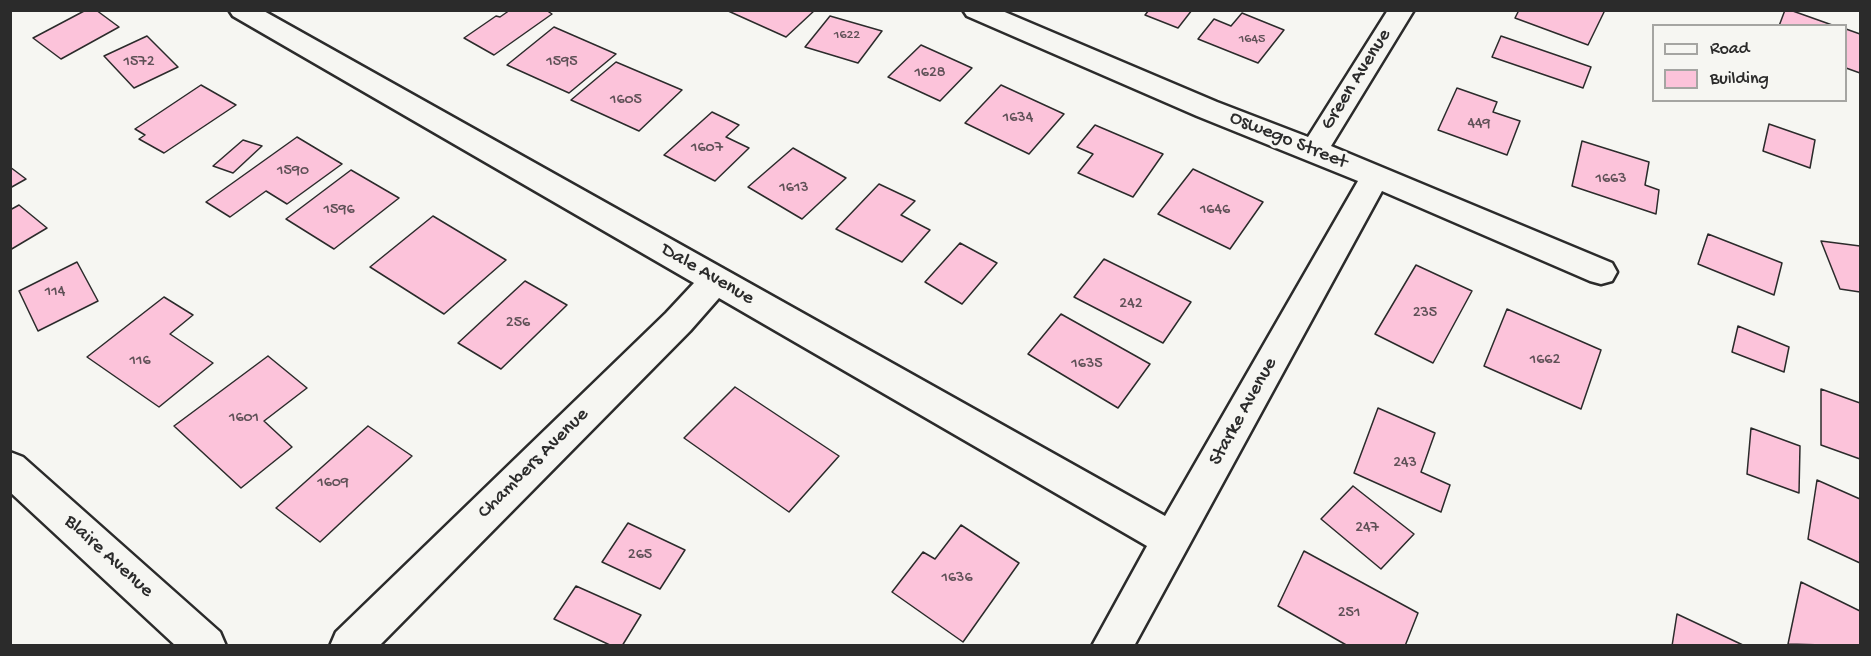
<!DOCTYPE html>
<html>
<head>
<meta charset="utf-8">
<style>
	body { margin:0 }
	#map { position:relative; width:1871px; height:656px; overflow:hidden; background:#f6f6f2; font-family:"Gochi Hand",sans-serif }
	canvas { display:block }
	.frame { position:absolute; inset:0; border:12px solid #2b2b2b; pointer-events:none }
	.legend { position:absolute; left:1652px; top:24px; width:195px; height:78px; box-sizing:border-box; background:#f6f6f2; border:2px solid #a5a5a2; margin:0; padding:8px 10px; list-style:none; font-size:18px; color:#2b2b2b }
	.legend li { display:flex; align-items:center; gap:12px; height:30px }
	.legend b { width:30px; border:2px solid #a5a5a2 }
</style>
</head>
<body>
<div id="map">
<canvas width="1871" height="656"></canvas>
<div class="frame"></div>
<ul class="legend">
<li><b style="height:8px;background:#f6f6f2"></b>Road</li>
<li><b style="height:16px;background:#fcc3da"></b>Building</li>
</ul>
</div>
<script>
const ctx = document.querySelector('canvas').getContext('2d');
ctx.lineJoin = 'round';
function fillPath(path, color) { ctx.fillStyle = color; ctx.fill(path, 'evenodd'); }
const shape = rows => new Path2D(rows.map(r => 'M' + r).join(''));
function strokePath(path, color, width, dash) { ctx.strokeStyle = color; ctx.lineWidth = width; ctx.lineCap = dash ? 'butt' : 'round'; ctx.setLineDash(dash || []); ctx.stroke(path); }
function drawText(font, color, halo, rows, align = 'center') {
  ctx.font = font + ' "Gochi Hand",sans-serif'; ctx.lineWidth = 6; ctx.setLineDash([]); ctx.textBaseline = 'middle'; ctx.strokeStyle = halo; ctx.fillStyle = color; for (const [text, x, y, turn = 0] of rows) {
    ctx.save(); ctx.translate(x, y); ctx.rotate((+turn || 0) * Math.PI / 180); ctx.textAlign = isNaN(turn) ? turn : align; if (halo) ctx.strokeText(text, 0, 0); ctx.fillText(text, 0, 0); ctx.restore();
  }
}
const building = shape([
	[86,10,96,10,119,27,61,59,33,38,86,10],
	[510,10,546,10,552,14,494,55,464,38,496,16,500,17,510,10],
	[726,10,815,10,786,37,726,10],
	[1149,10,1192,10,1178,28,1145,15,1149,10],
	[1519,10,1605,10,1588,45,1515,18,1519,10],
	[1785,10,1790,10,1835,26,1779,26,1785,10],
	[1242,13,1284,30,1258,63,1198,39,1214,19,1231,26,1242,13],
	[830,16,882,31,858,63,805,47,830,16],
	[554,27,616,54,569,93,507,65,554,27],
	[1846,29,1860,34,1860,73,1846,68,1846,29],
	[147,36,178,67,134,88,104,56,147,36],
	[1501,36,1591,67,1583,88,1492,57,1501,36],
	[921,45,972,68,940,101,888,77,921,45],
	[616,62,682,90,639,131,571,100,616,62],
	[201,85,236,105,164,153,139,139,145,135,135,129,201,85],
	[1001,85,1064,114,1029,154,965,123,1001,85],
	[1457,88,1497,102,1493,112,1520,121,1507,155,1438,130,1457,88],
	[712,112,739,125,726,137,749,148,715,181,664,155,712,112],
	[1769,124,1815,140,1810,168,1763,151,1769,124],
	[1095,125,1163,154,1133,197,1078,173,1093,154,1077,147,1095,125],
	[297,137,342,164,287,204,266,191,230,217,206,202,297,137],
	[243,140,262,146,233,173,213,166,243,140],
	[1582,141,1649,162,1645,185,1659,190,1656,214,1572,186,1582,141],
	[793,148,846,178,802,219,748,187,793,148],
	[10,167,26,179,10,188,10,167],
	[1193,169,1263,202,1230,249,1158,214,1193,169],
	[351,170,399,198,334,249,286,219,351,170],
	[879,184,915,201,901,215,930,230,902,262,836,229,879,184],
	[19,205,47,228,10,250,10,210,19,205],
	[433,216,506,260,444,314,370,267,433,216],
	[1708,234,1782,263,1774,295,1698,264,1708,234],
	[1821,241,1860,246,1860,292,1840,289,1821,241],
	[960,243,997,263,962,304,925,282,960,243],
	[1104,259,1191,302,1163,343,1074,297,1104,259],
	[77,262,98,301,38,331,19,291,77,262],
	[1416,265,1472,291,1433,363,1375,334,1416,265],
	[525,281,567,305,501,369,458,343,525,281],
	[164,297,193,315,170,334,213,363,159,407,87,357,164,297],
	[1507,309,1601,350,1581,409,1484,366,1507,309],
	[1061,314,1150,364,1118,408,1028,354,1061,314],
	[1738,326,1789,347,1784,372,1732,352,1738,326],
	[268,356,307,388,264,421,292,447,241,488,174,426,268,356],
	[735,387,839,456,789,512,684,438,735,387],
	[1821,389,1860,403,1860,459,1821,445,1821,389],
	[1378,408,1435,433,1421,472,1450,485,1441,512,1354,473,1378,408],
	[368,426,412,456,320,542,276,508,368,426],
	[1751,428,1800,446,1799,493,1747,474,1751,428],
	[1817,480,1860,499,1860,563,1808,539,1817,480],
	[1353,486,1414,534,1381,569,1321,519,1353,486],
	[628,523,685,550,660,589,602,562,628,523],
	[961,525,1019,563,963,642,892,592,923,552,935,559,961,525],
	[1304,551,1418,613,1405,646,1348,646,1278,606,1304,551],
	[1801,582,1860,611,1860,646,1788,644,1801,582],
	[576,586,641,615,622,646,612,646,554,619,576,586],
	[1677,614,1745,646,1672,646,1677,614]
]);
const minor = shape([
	[229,10,262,10,1165,516,1358,181,1197,116,967,16,963,10,1000,10,1217,102,1308,137,1388,10,1414,10,1331,146,1612,263,1617,272,1612,281,1601,284,1590,281,1382,191,1134,646,1092,646,1147,546,719,298,690,331,379,646,330,646,336,632,666,313,694,283,233,16,229,10],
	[10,452,23,457,220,632,226,646,176,646,10,492,10,452]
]);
const farNumbernames = [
	["1622",847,36],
	["1645",1252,40]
];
const numberNames = [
	["1572",139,63],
	["1595",562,63],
	["1628",930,74],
	["1605",626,101],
	["1634",1018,119],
	["449",1479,125],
	["1607",707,149],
	["1590",293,172],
	["1663",1611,180],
	["1613",794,189],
	["1596",339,211],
	["1646",1215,211],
	["114",55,293],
	["242",1131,305],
	["235",1425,314],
	["256",518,324],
	["1662",1545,361],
	["116",140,362],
	["1635",1087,365],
	["1601",244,419],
	["243",1405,464],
	["1609",333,484],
	["247",1367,529],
	["265",640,556],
	["1636",957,579],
	["251",1349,614]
];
const streetNames = [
	["Green Avenue",1357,80,-58],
	["Oswego Street",1288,141,22],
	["Dale Avenue",707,275,30],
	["Starke Avenue",1244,412,-61],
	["Chambers Avenue",534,464,-45],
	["Blaire Avenue",108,557,42]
];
fillPath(building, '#fcc3da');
strokePath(building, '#2b2b2b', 1.5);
strokePath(minor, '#2b2b2b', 5);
fillPath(minor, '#f6f6f2');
drawText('14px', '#5f5157', null, farNumbernames);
drawText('16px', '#5f5157', null, numberNames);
drawText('20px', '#2b2b2b', '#f6f6f2', streetNames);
</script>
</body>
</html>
